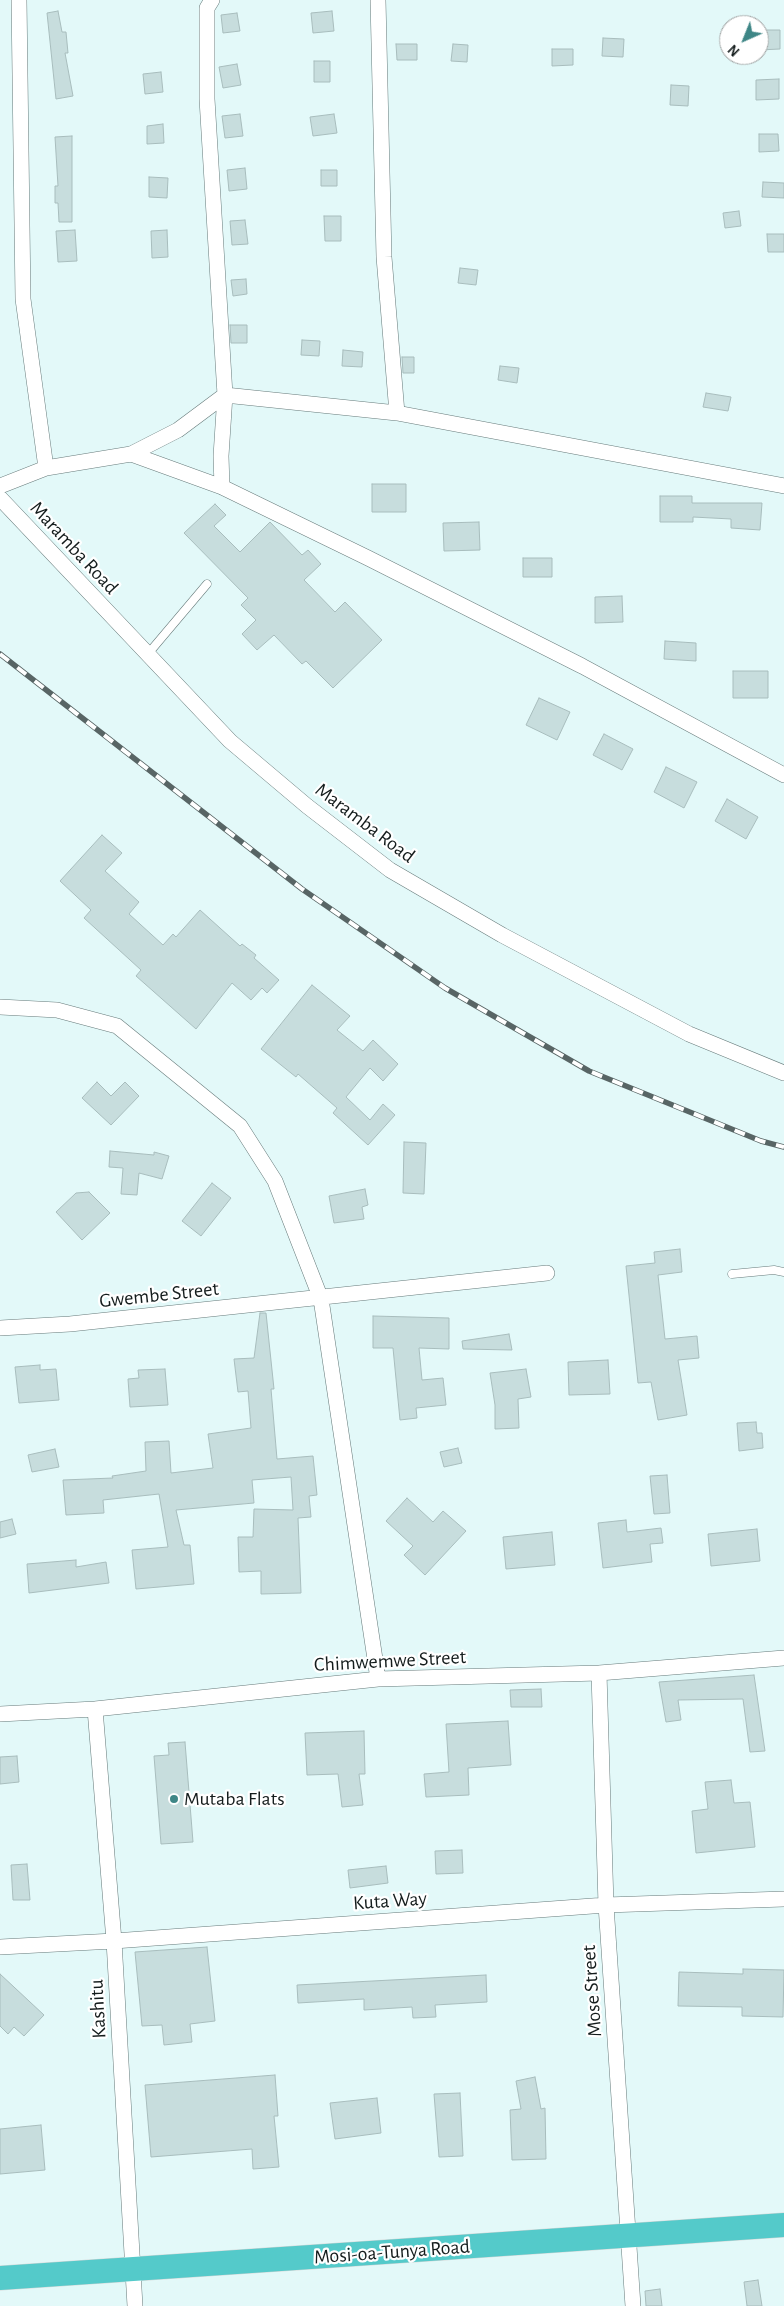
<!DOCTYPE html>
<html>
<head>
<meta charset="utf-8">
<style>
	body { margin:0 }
	#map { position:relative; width:784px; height:2306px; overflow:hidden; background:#e3f9f9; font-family:"Alegreya Sans",sans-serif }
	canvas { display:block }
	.north { position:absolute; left:719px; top:15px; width:50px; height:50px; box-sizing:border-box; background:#fff; border:1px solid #a1a4a4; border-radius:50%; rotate:224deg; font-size:14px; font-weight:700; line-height:20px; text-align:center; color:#141c1c }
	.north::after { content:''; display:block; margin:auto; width:18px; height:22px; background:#3e8686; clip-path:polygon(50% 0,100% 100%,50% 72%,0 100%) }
</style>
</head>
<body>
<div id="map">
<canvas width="784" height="2306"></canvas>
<div class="north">N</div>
</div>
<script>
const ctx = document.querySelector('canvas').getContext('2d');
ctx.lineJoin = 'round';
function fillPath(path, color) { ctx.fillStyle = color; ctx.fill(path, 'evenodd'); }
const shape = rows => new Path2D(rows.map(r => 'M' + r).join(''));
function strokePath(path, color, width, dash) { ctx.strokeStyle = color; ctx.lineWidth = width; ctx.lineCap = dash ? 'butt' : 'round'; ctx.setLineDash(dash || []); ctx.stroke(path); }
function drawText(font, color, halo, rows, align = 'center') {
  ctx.font = font + ' "Alegreya Sans",sans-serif'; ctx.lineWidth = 4.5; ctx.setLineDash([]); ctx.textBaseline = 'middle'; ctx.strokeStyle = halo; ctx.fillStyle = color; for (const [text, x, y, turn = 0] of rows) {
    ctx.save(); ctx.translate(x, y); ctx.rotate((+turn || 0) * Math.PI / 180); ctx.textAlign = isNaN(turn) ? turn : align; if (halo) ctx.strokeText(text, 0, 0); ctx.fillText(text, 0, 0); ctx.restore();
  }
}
const building = shape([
	[58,11,62,32,66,32,68,53,65,53,73,96,56,99,47,13,58,11],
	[332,11,334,31,313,33,311,13,332,11],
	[237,13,240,31,223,33,221,15,237,13],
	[759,30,780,30,780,49,759,50,759,30],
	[603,38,624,39,623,57,602,56,603,38],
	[396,44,417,44,417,60,397,60,396,44],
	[453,44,468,45,467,62,451,61,453,44],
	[552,49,573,49,573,65,552,66,552,49],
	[314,61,330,61,330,82,314,82,314,61],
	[237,64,241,85,223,88,219,67,237,64],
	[161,72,163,92,145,94,143,74,161,72],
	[779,79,779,99,756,100,756,80,779,79],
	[671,85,689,86,688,106,670,105,671,85],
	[240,114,243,136,225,138,222,116,240,114],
	[334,114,337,133,313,136,310,117,334,114],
	[163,124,164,143,147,144,147,126,163,124],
	[759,134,778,134,779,151,759,152,759,134],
	[72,136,72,222,59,222,58,203,55,203,55,186,58,186,55,137,72,136],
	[245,168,247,189,229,191,227,170,245,168],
	[321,170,337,170,337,186,321,186,321,170],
	[149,177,168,178,167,198,149,197,149,177],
	[763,182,784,183,784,198,762,197,763,182],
	[739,211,741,226,725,228,723,213,739,211],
	[324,216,341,216,341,241,325,241,324,216],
	[245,220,248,244,232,245,230,221,245,220],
	[75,230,77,261,58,262,56,231,75,230],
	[167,230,168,257,152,258,151,231,167,230],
	[767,234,784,234,784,252,768,252,767,234],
	[460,268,478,270,476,285,458,283,460,268],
	[246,279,247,294,233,296,231,280,246,279],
	[230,325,247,325,247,343,231,343,230,325],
	[302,340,320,341,319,356,301,355,302,340],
	[343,350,363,352,362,367,342,366,343,350],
	[402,357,414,357,414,373,403,373,402,357],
	[500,366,519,368,517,383,498,380,500,366],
	[706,393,731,397,728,411,703,407,706,393],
	[372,484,406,484,406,512,372,512,372,484],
	[660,496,692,496,692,503,762,503,760,530,731,528,731,519,693,517,693,522,660,522,660,496],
	[215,504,226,515,214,526,240,552,270,522,302,555,308,550,321,564,304,580,335,612,345,602,382,640,333,688,306,661,302,664,274,635,257,650,242,634,256,620,241,605,248,598,184,533,215,504],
	[479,522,480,550,444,551,443,523,479,522],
	[523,558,552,558,552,577,523,577,523,558],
	[622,596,623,622,595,623,595,597,622,596],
	[665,641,696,643,696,661,664,659,665,641],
	[733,671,768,671,768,698,733,698,733,671],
	[539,698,570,712,557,740,526,725,539,698],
	[604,734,633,749,622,770,593,755,604,734],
	[666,767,697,782,684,808,654,792,666,767],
	[727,799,758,817,746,839,715,821,727,799],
	[102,835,122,853,105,871,139,902,129,914,163,945,173,934,176,937,200,910,240,946,242,944,256,955,254,958,279,980,267,993,262,988,251,1000,232,983,196,1029,136,976,141,970,84,918,91,910,60,881,102,835],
	[312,985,350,1016,337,1030,363,1051,373,1040,398,1064,383,1081,370,1068,346,1097,370,1120,383,1104,395,1115,368,1145,333,1113,337,1108,298,1074,296,1077,261,1049,312,985],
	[97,1082,111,1096,125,1082,139,1096,111,1125,82,1098,97,1082],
	[404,1142,426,1143,424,1194,403,1193,404,1142],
	[110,1151,154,1155,154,1152,169,1156,162,1179,139,1173,137,1195,121,1194,123,1168,109,1167,110,1151],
	[212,1183,231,1198,201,1236,182,1221,212,1183],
	[365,1189,368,1205,362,1207,364,1219,334,1223,329,1196,365,1189],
	[89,1192,110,1213,82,1240,56,1212,76,1193,89,1192],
	[680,1249,682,1272,658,1275,665,1339,697,1336,699,1358,678,1360,687,1415,658,1420,651,1382,638,1383,626,1266,655,1263,654,1252,680,1249],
	[260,1313,266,1313,274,1389,271,1389,277,1459,313,1456,317,1495,309,1496,311,1517,298,1518,301,1593,261,1594,261,1571,239,1572,238,1537,253,1537,254,1509,293,1510,291,1477,252,1480,254,1503,176,1510,184,1545,190,1545,194,1584,136,1589,132,1550,168,1547,159,1494,103,1500,104,1513,66,1515,63,1480,113,1478,112,1476,146,1471,145,1442,169,1441,171,1473,213,1468,208,1434,251,1428,248,1391,238,1392,234,1359,254,1358,260,1313],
	[373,1316,449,1318,449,1349,419,1348,422,1380,443,1378,446,1405,416,1408,417,1418,400,1420,393,1348,373,1348,373,1316],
	[509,1334,512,1350,463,1349,462,1341,509,1334],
	[608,1360,610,1394,569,1395,568,1362,608,1360],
	[40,1365,40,1370,56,1369,59,1400,19,1403,15,1367,40,1365],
	[165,1369,168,1405,130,1407,128,1379,139,1378,138,1370,165,1369],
	[526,1369,531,1397,518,1399,519,1428,495,1429,495,1405,490,1373,526,1369],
	[756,1422,757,1433,762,1433,763,1448,739,1451,737,1423,756,1422],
	[458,1448,462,1463,444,1467,440,1452,458,1448],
	[55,1449,59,1467,32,1472,28,1455,55,1449],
	[667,1475,670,1513,654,1514,650,1476,667,1475],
	[407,1498,433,1522,443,1511,466,1531,425,1575,404,1555,413,1546,386,1521,407,1498],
	[12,1519,16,1534,0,1538,0,1522,12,1519],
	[626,1520,627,1532,661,1528,663,1543,650,1544,652,1562,603,1568,598,1523,626,1520],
	[757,1529,760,1561,711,1566,708,1534,757,1529],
	[552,1532,555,1565,506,1569,503,1537,552,1532],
	[76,1560,76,1567,106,1562,109,1583,29,1593,27,1564,76,1560],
	[754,1675,765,1751,750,1752,743,1699,678,1700,681,1720,666,1722,659,1682,754,1675],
	[541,1689,542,1707,511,1707,510,1690,541,1689],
	[508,1721,511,1765,468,1768,469,1795,426,1797,424,1774,449,1772,446,1724,508,1721],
	[364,1731,365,1774,359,1774,363,1805,342,1807,338,1774,307,1775,305,1733,364,1731],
	[185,1742,193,1842,161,1844,154,1756,169,1755,168,1743,185,1742],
	[17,1756,19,1782,0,1784,0,1757,17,1756],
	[731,1780,734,1803,750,1802,755,1847,696,1853,692,1811,708,1809,705,1782,731,1780],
	[462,1850,463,1873,436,1874,435,1851,462,1850],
	[27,1864,30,1900,13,1900,11,1865,27,1864],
	[386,1866,388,1883,350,1888,348,1870,386,1866],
	[207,1947,215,2021,190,2024,192,2042,164,2045,162,2025,142,2026,135,1952,207,1947],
	[743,1969,784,1970,783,2017,742,2016,742,2007,678,2006,679,1972,743,1974,743,1969],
	[0,1974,44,2015,24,2036,14,2027,8,2034,0,2026,0,1974],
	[486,1975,487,2002,435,2005,436,2017,413,2018,412,2007,364,2010,364,1999,298,2003,297,1985,486,1975],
	[275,2075,278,2116,274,2116,279,2167,253,2169,252,2149,151,2157,145,2085,275,2075],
	[535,2077,541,2109,545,2108,546,2159,512,2160,510,2110,521,2109,516,2081,535,2077],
	[460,2093,463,2156,439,2157,434,2094,460,2093],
	[377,2098,381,2133,335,2139,330,2103,377,2098],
	[41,2125,45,2170,0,2174,0,2129,41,2125],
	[758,2280,762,2306,747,2306,744,2282,758,2280],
	[660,2289,662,2306,646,2306,645,2291,660,2289]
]);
const service = shape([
	[147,655,207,584],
	[732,1274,774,1270,784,1272]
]);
const minor = shape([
	[19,0,23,299,46,468],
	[212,0,207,8,207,99,225,395,221,456,222,487],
	[378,0,384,257,397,413],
	[131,454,222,487,368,558,582,666,784,775],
	[0,486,46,468,131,454,178,430,225,395,397,413,784,486],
	[0,498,230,741,307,806,390,870,502,935,689,1034,784,1073],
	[0,1007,57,1010,117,1026,240,1126,275,1181,321,1299,378,1679],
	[0,1328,70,1324,547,1273],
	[599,1673,606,1905,633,2306],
	[95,1709,114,1941,135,2306],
	[0,1714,95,1709,378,1679,599,1673,784,1658],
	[0,1947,114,1941,606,1905,784,1899]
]);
const trunk = shape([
	[0,2278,784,2225]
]);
const rail = shape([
	[0,654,302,889,445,988,589,1071,761,1141,784,1147]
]);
const markers = [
	[174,1799,5,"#3e8686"]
];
const streetNames = [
	["Maramba Road",74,548,47],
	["Maramba Road",365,823,37],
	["Gwembe Street",159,1295,-6],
	["Chimwemwe Street",390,1661,-3],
	["Kuta Way",390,1901,-4],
	["Mose Street",592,1991,-94],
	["Kashitu",98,2009,-93],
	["Mosi-oa-Tunya Road",392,2252,-4]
];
const poiNames = [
	["Mutaba Flats",184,1799]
];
fillPath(building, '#c7dddd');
strokePath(building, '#a8bdbd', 1);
strokePath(service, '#677b7b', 9);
strokePath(minor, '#677b7b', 16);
strokePath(trunk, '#d5d6d6', 25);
strokePath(service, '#fff', 8);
strokePath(minor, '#fff', 15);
strokePath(trunk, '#54caca', 24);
strokePath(rail, '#586565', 5.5);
strokePath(rail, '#fff', 4, [11]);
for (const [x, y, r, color] of markers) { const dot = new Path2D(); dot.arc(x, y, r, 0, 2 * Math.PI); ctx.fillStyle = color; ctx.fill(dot); strokePath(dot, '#fff', 2); }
drawText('20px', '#141c1c', '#fff', streetNames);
drawText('20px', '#141c1c', '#fff', poiNames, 'left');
</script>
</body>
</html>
